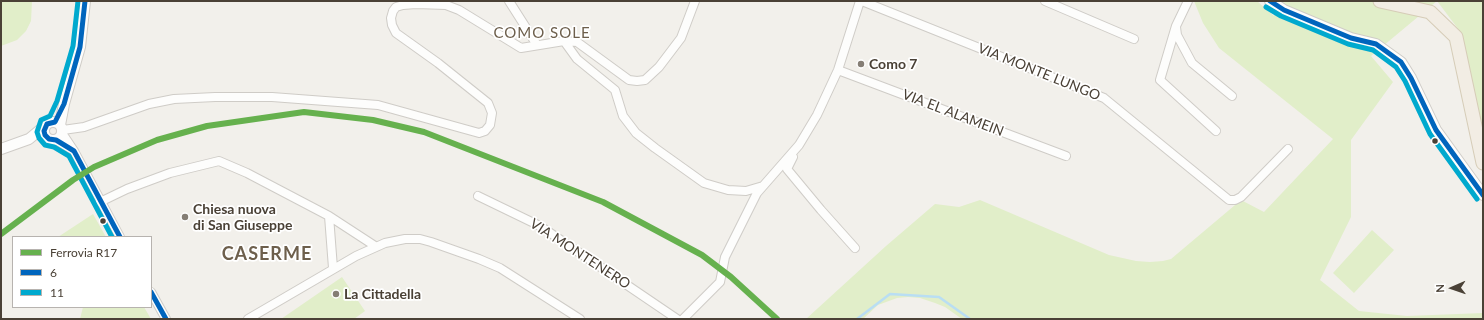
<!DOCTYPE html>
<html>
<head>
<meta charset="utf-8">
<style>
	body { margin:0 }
	#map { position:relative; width:1484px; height:320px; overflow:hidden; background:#f2f0eb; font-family:Lato,sans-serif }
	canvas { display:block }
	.frame { position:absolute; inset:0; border:2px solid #4a4136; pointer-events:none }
	.legend { position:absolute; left:12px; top:236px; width:140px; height:72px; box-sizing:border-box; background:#fff; border:1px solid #b7b3af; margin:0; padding:5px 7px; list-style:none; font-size:12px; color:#4a4136 }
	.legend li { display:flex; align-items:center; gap:8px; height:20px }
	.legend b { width:20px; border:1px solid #b7b3af }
	.north { position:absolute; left:1432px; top:268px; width:40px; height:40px; -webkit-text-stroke:3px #fff; paint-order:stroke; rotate:268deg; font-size:11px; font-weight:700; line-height:16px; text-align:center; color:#4a4136 }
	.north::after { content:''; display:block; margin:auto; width:14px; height:18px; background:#4a4136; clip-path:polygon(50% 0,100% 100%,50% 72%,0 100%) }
</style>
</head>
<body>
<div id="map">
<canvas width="1484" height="320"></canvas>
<div class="frame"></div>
<ul class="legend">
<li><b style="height:5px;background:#66b14e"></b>Ferrovia R17</li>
<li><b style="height:5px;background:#0065bd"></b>6</li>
<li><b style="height:5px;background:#00a9ce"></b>11</li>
</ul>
<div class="north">N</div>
</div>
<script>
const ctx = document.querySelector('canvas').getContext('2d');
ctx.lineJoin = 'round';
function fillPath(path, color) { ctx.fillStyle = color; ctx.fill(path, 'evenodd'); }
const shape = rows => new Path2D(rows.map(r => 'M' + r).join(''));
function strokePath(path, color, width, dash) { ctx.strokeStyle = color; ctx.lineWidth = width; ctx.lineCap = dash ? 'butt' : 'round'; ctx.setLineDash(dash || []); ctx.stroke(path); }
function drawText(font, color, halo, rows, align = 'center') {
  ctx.font = font + ' Lato,sans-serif'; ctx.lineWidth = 3.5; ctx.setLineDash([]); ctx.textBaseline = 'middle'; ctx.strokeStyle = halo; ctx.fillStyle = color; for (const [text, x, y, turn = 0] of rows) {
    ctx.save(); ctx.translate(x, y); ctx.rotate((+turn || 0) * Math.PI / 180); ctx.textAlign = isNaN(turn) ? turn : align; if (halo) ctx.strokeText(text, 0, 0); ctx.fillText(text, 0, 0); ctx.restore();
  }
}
const green = shape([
	[1,1,32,1,31,21,26,31,17,40,1,46],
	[1194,1,1257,1,1274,16,1275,1,1437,1,1371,56,1393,82,1351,140,1351,217,1320,280,1359,311,1407,316,1483,313,1483,319,962,319,945,307,935,303,920,298,908,297,897,298,878,305,863,319,806,319,886,246,935,204,959,207,980,200,1109,255,1136,261,1150,262,1163,261,1171,259,1241,200,1264,212,1333,139,1219,48,1203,23],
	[1437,1,1483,1,1483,129,1459,30],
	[93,214,106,237,58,237],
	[1372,230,1394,250,1354,293,1333,273],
	[342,277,365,311,354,319,281,319],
	[83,307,144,307,151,319,80,319]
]);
const stream = shape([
	[857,319,890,294,939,297,970,319]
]);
const minor = shape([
	[509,1,537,45],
	[862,1,1104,98,1229,200,1235,200,1241,197,1288,149],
	[1045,1,1134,39],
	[1188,1,1176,26,1160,80,1216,131],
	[1176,27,1177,35,1192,63,1232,96],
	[564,41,577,59,615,90,623,116,636,133,655,148,704,183,728,190,746,191,763,186],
	[838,70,1066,156],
	[63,130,84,127,149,104,174,99,215,97,272,97,378,105,479,133,485,131,490,125,492,113,488,103,438,63,396,33,392,25,391,18,393,11,396,7,403,5,416,4,446,5,459,10,521,48,564,41,577,42,629,80,637,81,645,80,659,67,681,38,695,1],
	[62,133,74,151,120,237],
	[56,140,71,149],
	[793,157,787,169,821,210,855,248],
	[478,196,540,226,677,319],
	[100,202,127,189,170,173,219,161,247,173,329,216,333,268],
	[329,216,375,246],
	[151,292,166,319],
	[248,319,356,256,385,243,405,239,420,239,431,242,479,259,500,268,580,319],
	[683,319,720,282,725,257,757,193,799,145,817,115,838,70,860,1]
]);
const tertiary = shape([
	[1270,1,1284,10,1351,38,1376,44,1401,62,1411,78,1436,130,1483,195],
	'44 131a9 9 0 1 1 18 0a9 9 0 1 1-18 0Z',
	[60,125,64,104,80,47,85,1],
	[1,149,29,139,47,124]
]);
const primary = shape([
	[1380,1,1430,12,1456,37,1483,163]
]);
const bus1 = shape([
	[85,1,80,47,64,104,55,122,47,124,44,131,45,135,49,139,56,140,74,151,120,237],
	[1270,1,1284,10,1351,38,1376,44,1401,62,1411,78,1436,130,1483,195],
	[151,292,166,319]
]);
const bus2 = shape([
	[78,1,73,46,57,101,50,116,41,120,37,132,39,138,45,145,54,147,69,156,112,237],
	[1266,7,1281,16,1348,44,1373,50,1396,67,1405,81,1430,134,1477,199]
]);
const rail1 = shape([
	[1,234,73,180,94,167,157,140,207,126,304,112,373,120,424,132,603,202,702,255,731,277,777,319]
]);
const markers = [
	[861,64,4,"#857e75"],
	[1435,141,3.5,"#4a4136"],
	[185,217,4,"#857e75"],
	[103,221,3.5,"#4a4136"],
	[336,294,4,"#857e75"]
];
const poiNames = [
	["Como 7",869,64],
	["Chiesa nuova",193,209],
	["di San Giuseppe",193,225],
	["La Cittadella",344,294]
];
const streetNames = [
	["VIA MONTE LUNGO",1039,72,22],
	["VIA EL ALAMEIN",953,113,21],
	["VIA MONTENERO",580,254,33]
];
const neighbourhoodNames = [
	["COMO SOLE",542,33]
];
const districtNames = [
	["CASERME",267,254]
];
fillPath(green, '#e1eec9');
strokePath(stream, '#b9def3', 2.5);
strokePath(minor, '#cfccc7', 10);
strokePath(tertiary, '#cfccc7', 12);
strokePath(primary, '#d6ccb7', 15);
strokePath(minor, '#fdfdfc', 8);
strokePath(tertiary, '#fdfdfc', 10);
strokePath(primary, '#f2ede4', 13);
strokePath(bus1, '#0065bd', 5);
strokePath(bus2, '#00a9ce', 5);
strokePath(rail1, '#66b14e', 6);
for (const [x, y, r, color] of markers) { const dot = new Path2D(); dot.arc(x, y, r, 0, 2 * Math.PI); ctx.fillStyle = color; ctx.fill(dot); strokePath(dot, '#fff', 1.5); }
drawText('bold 14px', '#4a4136', '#fff', poiNames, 'left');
drawText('14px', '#4a4136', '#fff', streetNames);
ctx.letterSpacing = '1px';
drawText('15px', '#6d5f4c', '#fff', neighbourhoodNames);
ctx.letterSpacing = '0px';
ctx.letterSpacing = '1px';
drawText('bold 18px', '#6d5f4c', '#fff', districtNames);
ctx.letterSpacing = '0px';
</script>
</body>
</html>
